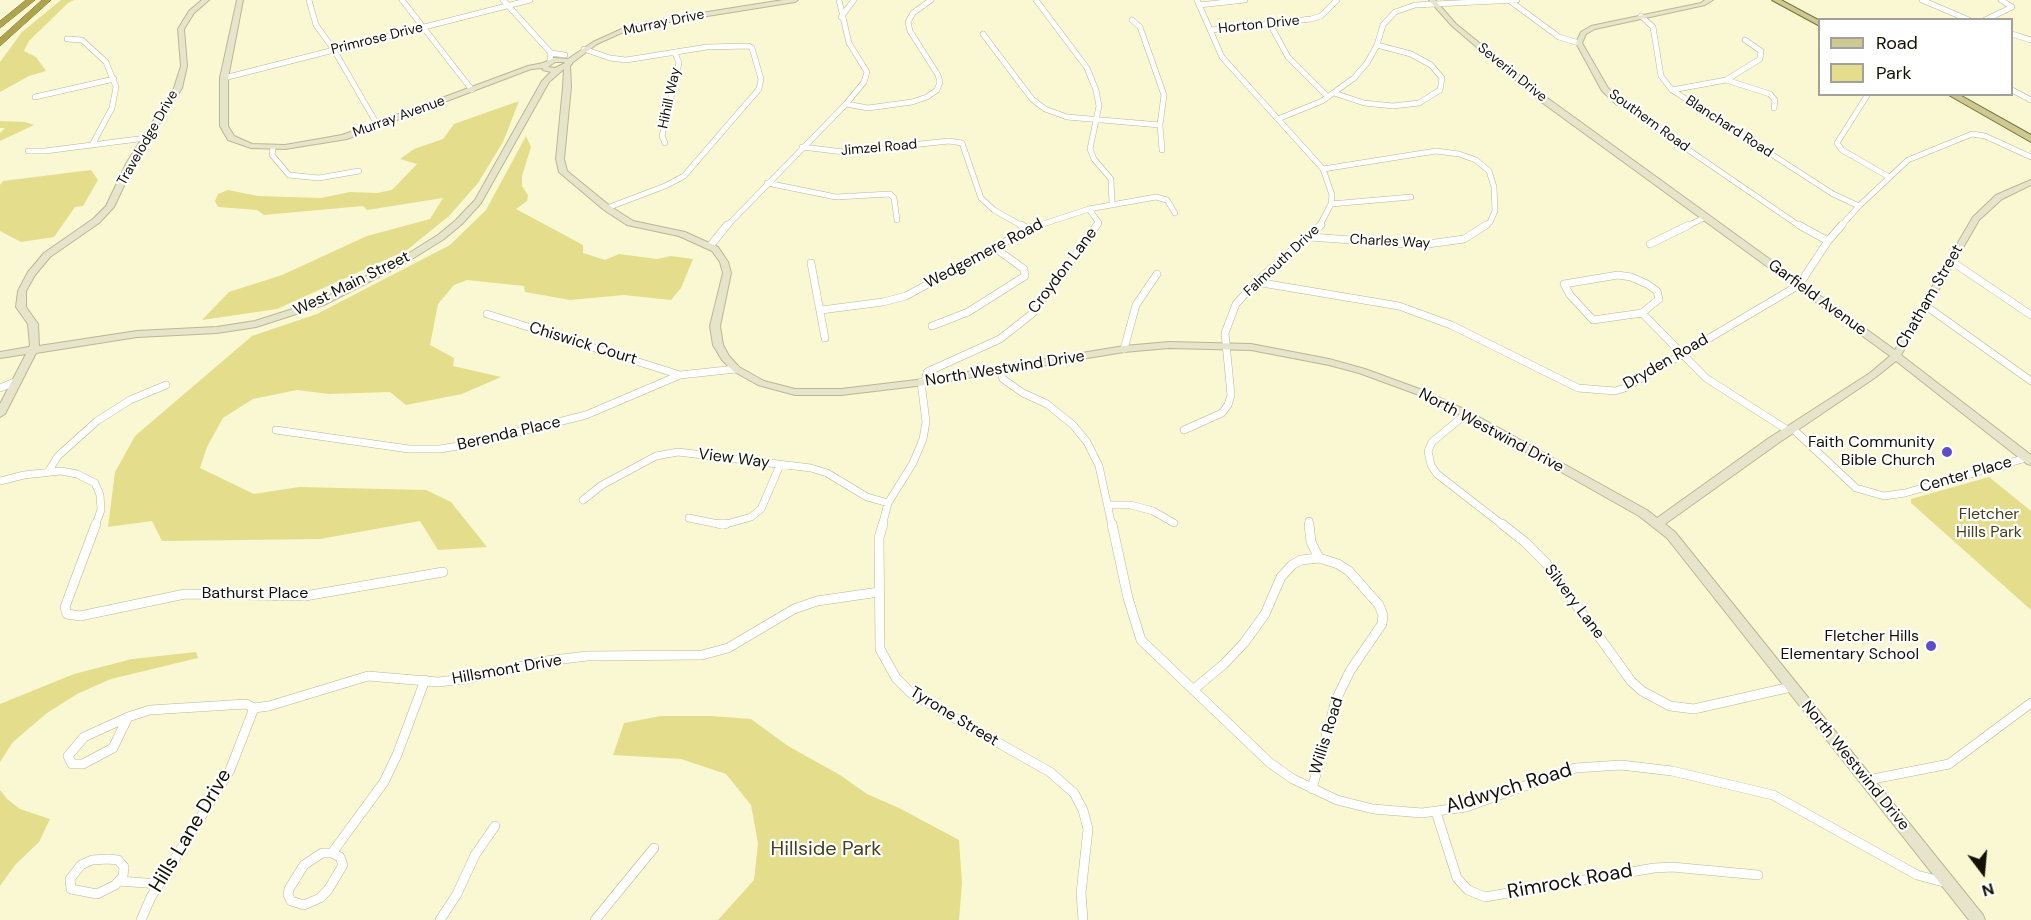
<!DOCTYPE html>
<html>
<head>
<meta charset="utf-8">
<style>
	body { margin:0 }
	#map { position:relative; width:2031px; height:920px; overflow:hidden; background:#faf8d3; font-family:"DM Sans",sans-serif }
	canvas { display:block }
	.legend { position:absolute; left:1818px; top:18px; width:195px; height:78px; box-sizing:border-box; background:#fff; border:2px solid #a1a09b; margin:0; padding:8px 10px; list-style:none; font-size:18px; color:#131206 }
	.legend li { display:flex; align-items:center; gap:12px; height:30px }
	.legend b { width:30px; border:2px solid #a1a09b }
	.north { position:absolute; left:1953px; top:842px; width:60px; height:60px; -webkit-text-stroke:4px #fff; paint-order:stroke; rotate:164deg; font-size:16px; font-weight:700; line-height:24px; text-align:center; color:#131206 }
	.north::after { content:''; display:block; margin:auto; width:21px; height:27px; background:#131206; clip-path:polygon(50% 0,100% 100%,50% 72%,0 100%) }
</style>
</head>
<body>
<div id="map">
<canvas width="2031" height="920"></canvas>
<ul class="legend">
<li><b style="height:8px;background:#cec894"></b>Road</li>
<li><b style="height:16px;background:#e4dd8c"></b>Park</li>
</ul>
<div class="north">N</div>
</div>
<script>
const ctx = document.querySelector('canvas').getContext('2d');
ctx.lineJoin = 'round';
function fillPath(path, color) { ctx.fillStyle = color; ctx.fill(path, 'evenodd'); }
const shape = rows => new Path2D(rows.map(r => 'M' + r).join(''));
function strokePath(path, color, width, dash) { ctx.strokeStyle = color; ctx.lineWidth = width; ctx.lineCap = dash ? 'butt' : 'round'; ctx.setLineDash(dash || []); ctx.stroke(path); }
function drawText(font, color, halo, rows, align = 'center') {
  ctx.font = font + ' "DM Sans",sans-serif'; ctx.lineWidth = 4.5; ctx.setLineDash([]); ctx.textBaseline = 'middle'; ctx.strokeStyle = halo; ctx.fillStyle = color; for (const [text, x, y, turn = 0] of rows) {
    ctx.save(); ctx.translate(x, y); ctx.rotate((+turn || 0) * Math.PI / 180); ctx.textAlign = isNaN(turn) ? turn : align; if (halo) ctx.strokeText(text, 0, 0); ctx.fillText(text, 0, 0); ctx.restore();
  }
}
const green = shape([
	[61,0,74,0,68,3,29,41,24,51,36,57,46,71,29,76,0,92,0,62,22,32],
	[519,101,503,142,478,183,449,216,407,250,277,309,202,320,229,292,282,275,367,236,430,219,443,198,367,210,363,206,264,215,257,210,218,207,215,201,218,194,228,190,258,196,321,198,350,192,377,193,392,190,417,164,400,159,414,149,443,139,454,124],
	[0,121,25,122,34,125,0,141,0,133,5,128,0,128],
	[526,136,531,147,522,176,522,186,528,195,527,201,516,209,583,245,583,253,605,260,619,254,657,259,671,256,693,259,681,288,671,300,624,295,570,300,525,292,524,286,467,280,454,285,438,304,430,345,454,358,453,366,501,377,462,394,406,405,390,392,329,394,297,390,253,399,223,418,207,447,200,468,254,494,299,487,426,490,451,502,487,547,438,550,420,521,320,539,162,541,152,521,108,527,115,472,135,436,252,336,317,314,450,245,486,210],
	[91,170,98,180,83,206,75,207,54,237,21,242,0,231,0,185,3,181],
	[1989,477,2031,511,2031,610,1911,503,1911,499],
	[196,652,198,658,111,679,77,694,47,713,13,742,0,762,0,704,74,674,132,659],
	[661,716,711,716,751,719,788,746,840,775,867,794,899,808,959,840,962,883,959,920,718,920,754,880,758,843,751,805,726,774,681,759,613,755,624,723],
	[0,790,7,799,20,809,50,819,39,842,15,865,0,886]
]);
const streetFar2 = shape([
	[309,0,316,25,334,50,378,126],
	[402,0,472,90],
	[503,0,551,53],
	[1036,0,1087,68,1096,90,1099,106,1090,149,1094,159,1111,179,1112,204],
	[1197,0,1222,57,1323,169,1332,195,1331,204,1319,227],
	[1922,0,1969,20],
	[2001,0,2012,7],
	[1510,1,1559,37,1579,43],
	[1199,5,1245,0],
	[1641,16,1653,27,1661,76,1672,90,1833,194,1859,206],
	[841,17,854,0],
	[1132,20,1140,27,1164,95,1160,125,1162,150],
	[1985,20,2012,7],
	[1270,24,1288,57,1328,97],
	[1211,30,1311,19,1321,16,1337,0],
	[983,34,1032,99,1045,109,1067,117,1160,125],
	[2012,34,2031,40],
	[67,39,82,40,106,62,116,87,112,108,92,145],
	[584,49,610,58,626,60,707,47,749,46,752,48,761,79,759,89,684,176,665,186,607,208],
	[550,61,551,53,565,55],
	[224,78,530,0],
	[1726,80,1770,94,1775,100,1774,108],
	[1672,90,1726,80,1760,59,1761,51,1745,40],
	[2012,90,2031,100],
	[1334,93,1364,103,1393,106,1419,103,1440,90,1442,78,1431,65,1411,54,1377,45],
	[1868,94,1837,143,1842,150,1889,177],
	[35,97,114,79],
	[1620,103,1801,227],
	[846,104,868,108,912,102,927,97,937,90,940,82,938,75,910,31,908,22,913,13,931,0],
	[1278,119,1322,101,1354,78,1367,63,1377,45,1383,25,1395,12,1415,5,1517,0],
	[665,143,662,136,679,63,675,53],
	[802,147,844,152,949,141,962,143,981,198,994,210,1024,227],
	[273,148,272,155,289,175,319,178,359,171],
	[28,151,45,151,146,138],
	[1323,169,1436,151,1459,154,1476,160,1489,171,1494,187,1495,211,1490,222,1485,227],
	[767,183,836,197,890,194,894,198,897,220],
	[1331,204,1411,197],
	[1089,209,1099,223,1096,227],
	[726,227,846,104,864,82,867,72,849,43,839,0],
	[1034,227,1089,209,1156,197,1167,200,1175,213],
	[1685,227,1706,217],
	[1840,227,1859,206,1908,160,1972,134,1985,136,2031,157]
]);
const streetFar1 = shape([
	[1021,225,1029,230],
	[1799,225,1828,241],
	[1310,237,1421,245,1464,239,1486,225],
	[1650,244,1689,225],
	[711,245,727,225],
	[1951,261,2031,315],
	[811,263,825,338],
	[1618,275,1631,277,1647,284,1657,291,1659,299,1642,313,1593,320,1570,295,1564,284,1618,275],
	[1256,282,1399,306,1451,325,1578,388,1615,391,1625,388,1799,285,1828,241,1842,225],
	[1926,306,2031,381],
	[821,310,883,302,906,296,1036,225],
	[1642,313,1706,378,1789,431],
	[487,314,680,375],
	[932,326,968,312,1025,276,1024,269,995,248],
	[1124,349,1136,305,1157,274],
	[1000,369,1003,379,1023,393,1047,404,1073,425,1087,442,1099,466,1112,526],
	[925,382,927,372,1000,339,1033,313,1097,225],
	[0,388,17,381],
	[1466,414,1432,442,1428,451,1431,465,1437,474,1504,526],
	[1793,429,1856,488,1884,496,1905,493,2026,458],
	[276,430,409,449,440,449,470,444,586,415,680,375,736,369],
	[1184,430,1222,413,1228,405,1231,395,1225,333,1236,304,1256,282,1321,225],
	[48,472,58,456,97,421,130,400,166,385],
	[0,481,24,475,61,471,77,474,95,483,100,495,101,510,95,526],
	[583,500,602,485,656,456,678,452,811,468,827,473,867,497,888,503],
	[1109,505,1131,505,1153,511,1174,523],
	[689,518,723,525,751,517,761,509,780,465],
	[1309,521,1309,526],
	[882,526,888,503,913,463,923,439,926,422,921,382]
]);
const street = shape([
	[96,524,65,607,67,614,80,616,185,594,305,596,443,572],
	[720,524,725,524],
	[883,524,879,538,880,649,896,678,912,694,1050,772,1074,793,1083,810,1088,829,1081,893,1083,920],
	[1112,524,1128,598,1141,640,1270,763,1293,779,1337,800,1373,809,1422,813,1466,807,1575,768,1621,765,1672,771,1773,795,1917,875,1947,883],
	[1309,524,1311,542,1319,558],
	[1502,524,1525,542,1546,563,1631,681,1642,691,1670,706,1694,709,1791,687],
	[1193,690,1224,664,1244,643,1265,614,1281,577,1292,565,1301,560,1319,558,1338,564,1349,571,1379,605,1383,615,1382,624,1350,671,1336,700,1312,789],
	[128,717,113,748,83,764,72,764,68,756,84,737,128,717],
	[128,717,150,710,246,704,254,708,269,706,368,676,438,682,465,679,546,661,587,656,702,655,728,648,794,609,817,601,879,592],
	[1868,780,1949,764,2031,703],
	[1436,812,1457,878,1468,890,1485,897,1654,868,1672,867,1758,875],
	[322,853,332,853,340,857,343,865,328,890,320,898,304,905,291,901,288,895,289,889,304,865,322,853],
	[332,853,384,782,397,755,425,680],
	[108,859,118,860,124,867,123,876,115,885,97,894,71,889,70,879,81,865,92,860,108,859],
	[119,881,159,884],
	[141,920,151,897,230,770,254,708],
	[440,920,457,894,475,855,495,826],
	[595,920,654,848]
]);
const secondary = shape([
	[202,0,209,0,194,13,184,29,187,66,182,88,135,162,114,207,99,223,50,257,35,275,26,291,26,307,38,324,39,346,137,331,217,327,255,321,318,301,398,260,438,235,456,220,475,200,542,81,551,72,543,70,542,68,531,69,347,139,285,149,251,148,228,140,220,126,220,78,237,0,243,0,228,78,228,126,234,136,252,144,285,145,342,135,528,66,543,63,554,58,568,59,593,42,624,28,651,21,783,0,798,0,795,2,651,25,628,30,597,44,572,63,572,64,570,66,571,87,564,159,567,171,610,206,633,221,685,232,718,247,728,262,731,273,720,326,723,345,729,356,739,367,764,381,795,389,841,389,925,379,1124,346,1169,342,1251,344,1329,359,1365,369,1425,391,1470,412,1647,510,1657,518,1769,438,1870,373,1890,356,1540,101,1452,26,1429,0,1435,0,1456,24,1546,97,1895,350,1973,217,1996,195,2031,180,2031,185,2002,199,1979,220,1901,355,2031,455,2031,465,2027,464,1896,361,1876,377,1777,444,1665,524,1675,532,1983,915,1985,920,1969,920,1667,538,1639,516,1462,416,1419,395,1359,373,1329,365,1251,350,1169,348,1124,352,925,385,841,395,795,395,758,385,733,371,722,360,713,345,710,326,723,273,720,262,712,251,679,236,627,225,604,210,559,172,556,159,563,87,564,69,549,82,481,203,462,224,444,239,404,264,324,305,256,327,217,333,137,337,36,353,5,414,0,417,0,404,26,354,0,358,0,352,29,347,30,345,28,324,16,307,18,291,28,272,44,253,93,219,106,206,127,162,174,88,181,66,178,29,189,11,202,0],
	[555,62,564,62,565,63,555,68,548,67,555,62],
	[1705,0,1713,0,1705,5,1595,29,1586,34,1582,43,1608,88,1624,103,1617,105,1602,91,1576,43,1581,32,1591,26,1701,3,1705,0]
]);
const primary = shape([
	[1772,0,1781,0,1820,21,1820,26,1772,0],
	[1947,94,1958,94,2031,135,2031,142,1947,94]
]);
const highway = shape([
	[26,0,35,0,0,28,0,21,26,0],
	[42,0,51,0,0,46,0,38,42,0]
]);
const markers = [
	[1947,452,6,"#5d4ec7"],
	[1931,646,6,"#5d4ec7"]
];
const farStreetnames = [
	["Murray Drive",664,23,-12],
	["Horton Drive",1259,25,-6],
	["Primrose Drive",377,39,-14],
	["Severin Drive",1512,73,39],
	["Hihill Way",670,98,-78],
	["Murray Avenue",399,117,-20],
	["Southern Road",1649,121,36],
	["Blanchard Road",1729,127,33],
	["Travelodge Drive",148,138,-60],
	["Jimzel Road",879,148,-5],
	["Charles Way",1390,242,3],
	["Falmouth Drive",1282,261,-43]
];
const streetNames = [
	["Wedgemere Road",984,254,-28],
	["Croydon Lane",1063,271,-53],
	["West Main Street",352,284,-26],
	["Chatham Street",1930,297,-60],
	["Garfield Avenue",1817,298,36],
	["Chiswick Court",583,344,17],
	["Dryden Road",1666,362,-30],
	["North Westwind Drive",1005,369,-9],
	["North Westwind Drive",1491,431,28],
	["Berenda Place",509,434,-13],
	["View Way",734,459,7],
	["Center Place",1966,475,-16],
	["Bathurst Place",255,594],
	["Silvery Lane",1574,602,53],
	["Hillsmont Drive",507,670,-10],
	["Tyrone Street",954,717,31],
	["Willis Road",1327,736,-73],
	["North Westwind Drive",1855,766,51]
];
const poiNames = [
	["Faith Community",1935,443],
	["Bible Church",1935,461],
	["Fletcher Hills",1919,637],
	["Elementary School",1919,655]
];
const parkNames = [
	["Fletcher",1989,515],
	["Hills Park",1989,533]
];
const nearStreetnames = [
	["Aldwych Road",1509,789,-17],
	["Hills Lane Drive",191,831,-59],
	["Rimrock Road",1570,882,-10]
];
const nearParknames = [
	["Hillside Park",826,850]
];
fillPath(green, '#e4dd8c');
strokePath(streetFar2, '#bab794', 6);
strokePath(streetFar1, '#bab794', 8);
strokePath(street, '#bab794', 10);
strokePath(secondary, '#bab794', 2);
strokePath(primary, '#777134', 2);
strokePath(highway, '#777134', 1);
strokePath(streetFar2, '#fff', 5);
strokePath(streetFar1, '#fff', 7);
strokePath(street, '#fff', 9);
fillPath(secondary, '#e6e4ca');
fillPath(primary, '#cec894');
fillPath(highway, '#ada44d');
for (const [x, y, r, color] of markers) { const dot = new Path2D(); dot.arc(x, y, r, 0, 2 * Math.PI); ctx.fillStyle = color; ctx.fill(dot); strokePath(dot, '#fff', 2); }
drawText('14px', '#131206', '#fff', farStreetnames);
drawText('16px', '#131206', '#fff', streetNames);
drawText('16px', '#131206', '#fff', poiNames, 'right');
drawText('16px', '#45411a', '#fff', parkNames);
drawText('20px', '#131206', '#fff', nearStreetnames);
drawText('20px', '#45411a', '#fff', nearParknames);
</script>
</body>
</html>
